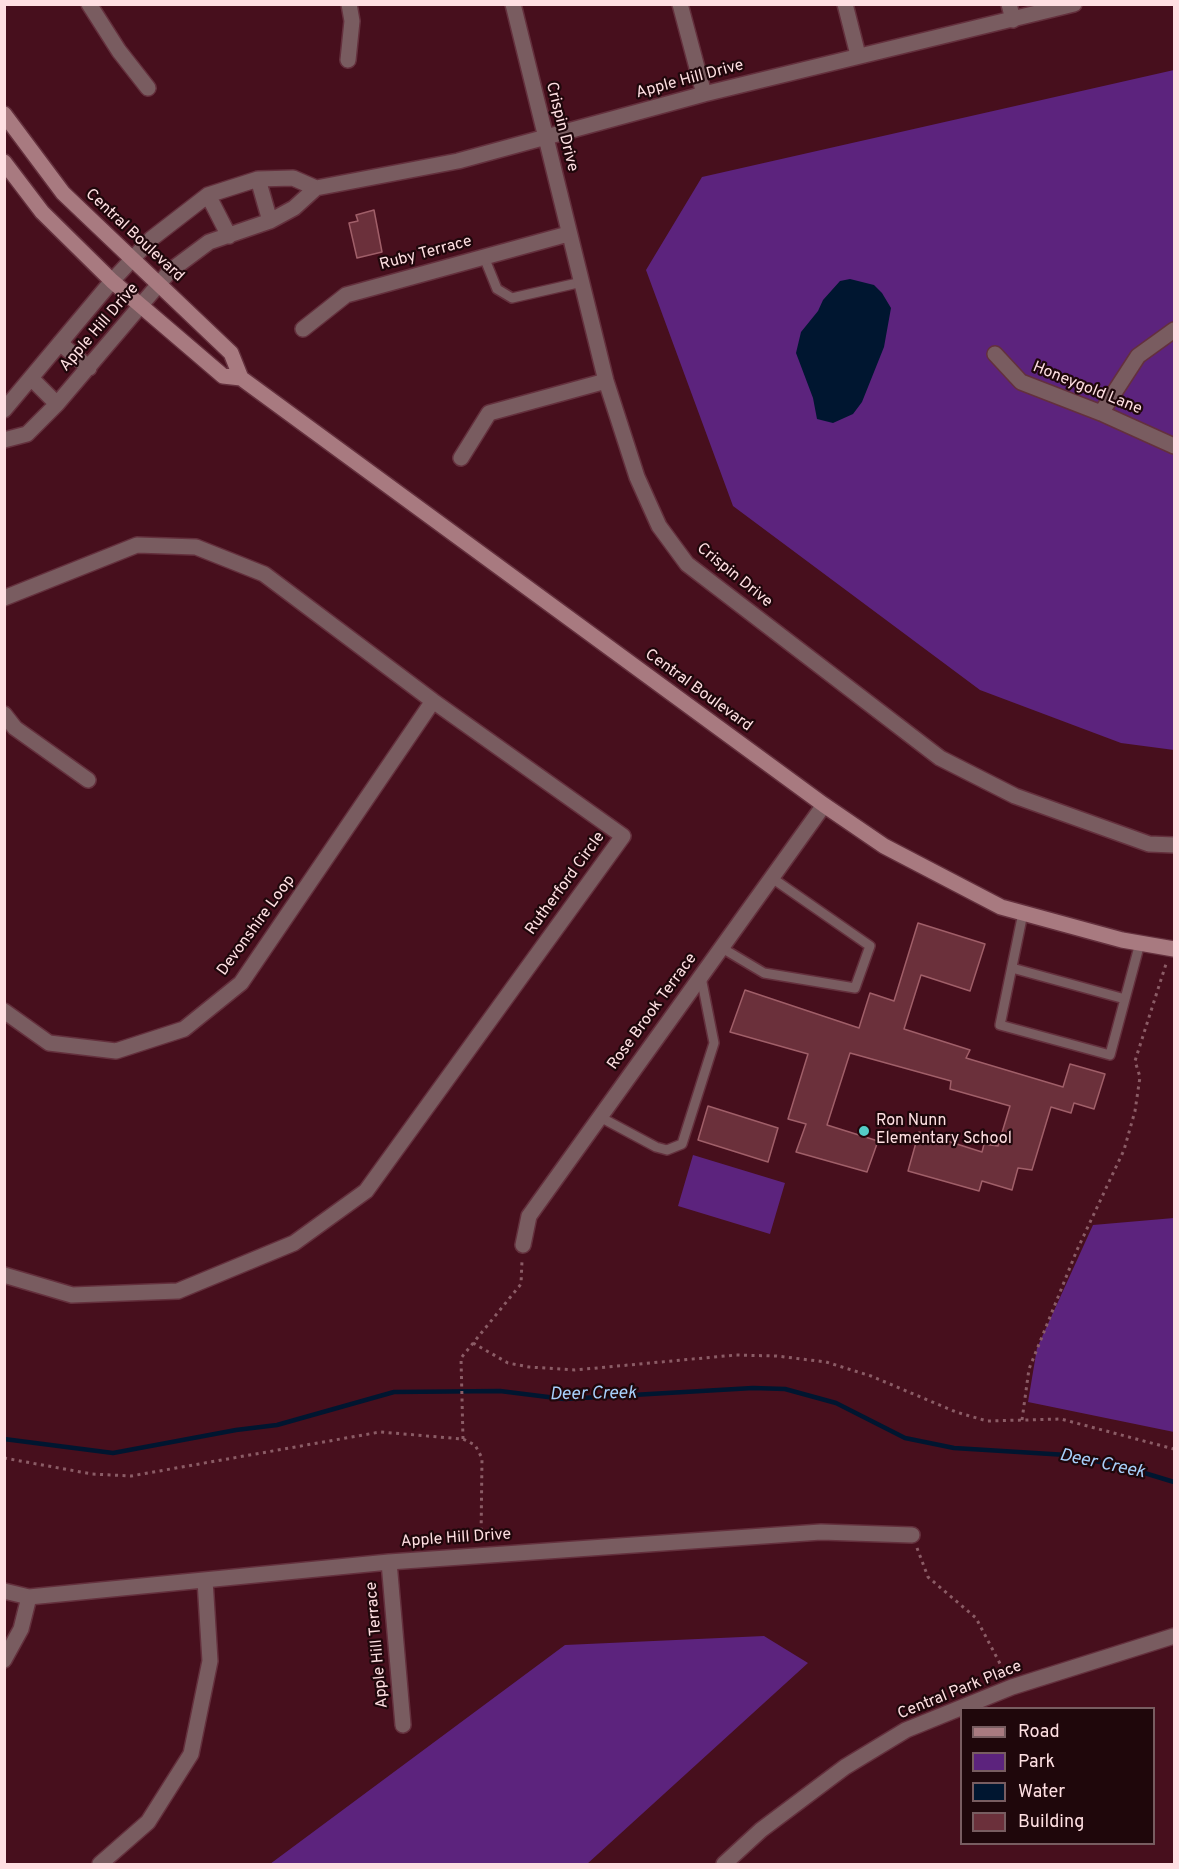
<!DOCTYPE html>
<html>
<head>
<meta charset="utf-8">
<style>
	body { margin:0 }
	#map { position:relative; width:1179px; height:1869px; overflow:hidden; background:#470f1d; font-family:Overpass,sans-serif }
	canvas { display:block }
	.frame { position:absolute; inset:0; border:6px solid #fedfe2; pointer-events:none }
	.legend { position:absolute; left:960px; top:1707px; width:195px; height:138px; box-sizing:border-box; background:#1f070b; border:2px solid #785d61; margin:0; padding:8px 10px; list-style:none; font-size:18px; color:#fedfe2 }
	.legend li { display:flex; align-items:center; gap:12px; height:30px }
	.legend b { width:30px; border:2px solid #785d61 }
</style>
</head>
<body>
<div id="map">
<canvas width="1179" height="1869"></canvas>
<div class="frame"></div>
<ul class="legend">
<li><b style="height:8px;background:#a87a80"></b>Road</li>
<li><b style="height:16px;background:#5c237d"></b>Park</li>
<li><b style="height:16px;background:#001630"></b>Water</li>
<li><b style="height:16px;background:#6b303b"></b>Building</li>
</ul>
</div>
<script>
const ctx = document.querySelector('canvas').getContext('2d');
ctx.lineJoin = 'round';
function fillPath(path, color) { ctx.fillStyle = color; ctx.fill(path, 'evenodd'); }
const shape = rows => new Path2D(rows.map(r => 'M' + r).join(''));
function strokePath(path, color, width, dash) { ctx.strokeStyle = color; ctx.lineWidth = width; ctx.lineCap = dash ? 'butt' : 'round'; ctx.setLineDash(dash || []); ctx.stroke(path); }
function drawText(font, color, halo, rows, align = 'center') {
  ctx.font = font + ' Overpass,sans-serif'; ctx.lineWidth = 4.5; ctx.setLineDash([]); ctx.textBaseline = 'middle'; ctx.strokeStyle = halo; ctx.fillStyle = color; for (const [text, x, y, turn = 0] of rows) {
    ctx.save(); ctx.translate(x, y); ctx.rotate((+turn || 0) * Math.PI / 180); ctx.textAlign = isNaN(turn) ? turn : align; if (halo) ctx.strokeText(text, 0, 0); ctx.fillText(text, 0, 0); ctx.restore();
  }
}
const green = shape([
	[1174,70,1174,750,1121,743,980,690,733,506,646,270,702,177],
	[693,1155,785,1183,770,1234,678,1206],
	[1174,1218,1174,1432,1028,1402,1037,1348,1093,1225],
	[764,1636,808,1663,587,1864,270,1864,565,1645]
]);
const water = shape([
	[850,279,874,285,882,293,891,308,884,347,862,402,853,414,833,423,817,419,813,398,796,353,801,332,818,311,823,300,840,281]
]);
const stream = shape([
	[4,1439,113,1453,236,1430,277,1425,394,1392,500,1391,564,1399,753,1388,785,1389,836,1403,905,1438,954,1448,1067,1455,1128,1468,1174,1482]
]);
const building = shape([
	[374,210,382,252,357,258,349,223,358,221,356,215,374,210],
	[918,923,985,944,970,991,921,975,904,1029,970,1050,966,1058,1063,1087,1070,1064,1105,1074,1094,1109,1074,1103,1071,1113,1051,1107,1032,1170,1018,1168,1012,1190,982,1181,979,1191,908,1171,919,1132,982,1152,984,1144,998,1146,1010,1106,950,1089,951,1081,850,1053,827,1125,878,1141,867,1172,796,1152,806,1124,788,1119,808,1054,730,1032,745,990,859,1028,870,993,894,1001,918,923],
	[708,1106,778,1128,768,1162,698,1140,708,1106]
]);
const path = shape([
	[473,1343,508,1363,529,1367,575,1370,736,1355,777,1356,826,1362,871,1376,956,1412,987,1421,1061,1419,1174,1449],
	[1022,1420,1029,1369,1077,1250,1124,1150,1135,1111,1140,1077,1135,1061,1166,964],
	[463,1439,461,1358,521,1284,522,1261],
	[4,1458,92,1474,131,1476,380,1432,463,1439,475,1445,482,1458,481,1540],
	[917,1548,928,1577,976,1618,1006,1675]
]);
const lane = shape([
	[484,257,497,289,512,298,582,282],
	[1023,913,1000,1025,1110,1055,1140,943],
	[722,948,764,973,855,988,870,946,772,878],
	[1012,968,1125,999],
	[600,1117,656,1147,667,1150,682,1144,714,1043,701,977]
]);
const street = shape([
	[89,4,119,51,148,88],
	[513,4,606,381,637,477,659,526,687,564,940,758,1015,796,1149,844,1174,845],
	[680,4,704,94],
	[845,4,858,55],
	[1009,4,1013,20],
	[348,60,352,21,349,4],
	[258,179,270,221],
	[208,195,229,236],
	[303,329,346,295,568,234],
	[60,343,89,368],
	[995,354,1021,382,1101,413,1174,446],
	[31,378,57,404],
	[4,410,112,281,151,239,208,195,258,179,293,178,316,188],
	[1101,413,1138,356,1174,330],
	[4,440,27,434,57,404,170,271,209,242,270,221,294,208,316,188,458,161,704,94,1074,4],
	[461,458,489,413,606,381],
	[4,598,137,545,196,547,264,574,433,701,623,836,366,1191,294,1243,178,1291,72,1295,4,1275],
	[4,714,15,728,88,780],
	[4,1011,49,1043,116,1051,184,1029,241,983,433,701],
	[523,1245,529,1216,824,805],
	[389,1562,403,1725],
	[4,1591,29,1597,389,1562,821,1532,912,1535],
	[4,1660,21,1629,29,1597],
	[100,1864,148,1822,191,1754,210,1661,205,1580],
	[724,1864,761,1830,845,1767,906,1730,1012,1687,1174,1636]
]);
const secondary = shape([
	[4,114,63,193,231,353,241,378],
	[4,162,42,212,112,281,223,376,241,378,824,805,884,846,1001,907,1122,940,1174,949]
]);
const markers = [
	[864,1131,6,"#54cdc7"]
];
const streetNames = [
	["Apple Hill Drive",690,80,-15],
	["Crispin Drive",561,127,76],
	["Central Boulevard",134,236,43],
	["Ruby Terrace",426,254,-15],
	["Apple Hill Drive",100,328,-49],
	["Honeygold Lane",1087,389,22],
	["Crispin Drive",734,576,39],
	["Central Boulevard",698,691,36],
	["Rutherford Circle",566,884,-54],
	["Devonshire Loop",257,926,-54],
	["Rose Brook Terrace",653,1012,-54],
	["Apple Hill Drive",456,1539,-4],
	["Apple Hill Terrace",378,1645,-95],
	["Central Park Place",960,1691,-22]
];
const poiNames = [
	["Ron Nunn",876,1122],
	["Elementary School",876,1140]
];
const waterNames = [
	["Deer Creek",593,1395,-1],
	["Deer Creek",1102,1465,12]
];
fillPath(green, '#5c237d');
fillPath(water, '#001630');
strokePath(stream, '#001630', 4.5);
fillPath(building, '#6b303b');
strokePath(building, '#a05f69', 1.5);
strokePath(lane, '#64303d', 12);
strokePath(street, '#64303d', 18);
strokePath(secondary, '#64303d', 18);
strokePath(path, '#8b5c66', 3, [3, 4.5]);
strokePath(lane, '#795c60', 9);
strokePath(street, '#795c60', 15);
strokePath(secondary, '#a87a80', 15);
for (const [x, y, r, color] of markers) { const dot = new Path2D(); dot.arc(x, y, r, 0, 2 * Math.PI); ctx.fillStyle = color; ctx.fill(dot); strokePath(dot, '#1f070b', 2); }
drawText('16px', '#fedfe2', '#1f070b', streetNames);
drawText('16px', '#fedfe2', '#1f070b', poiNames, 'left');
drawText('italic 18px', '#a7cffa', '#1f070b', waterNames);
</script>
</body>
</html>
